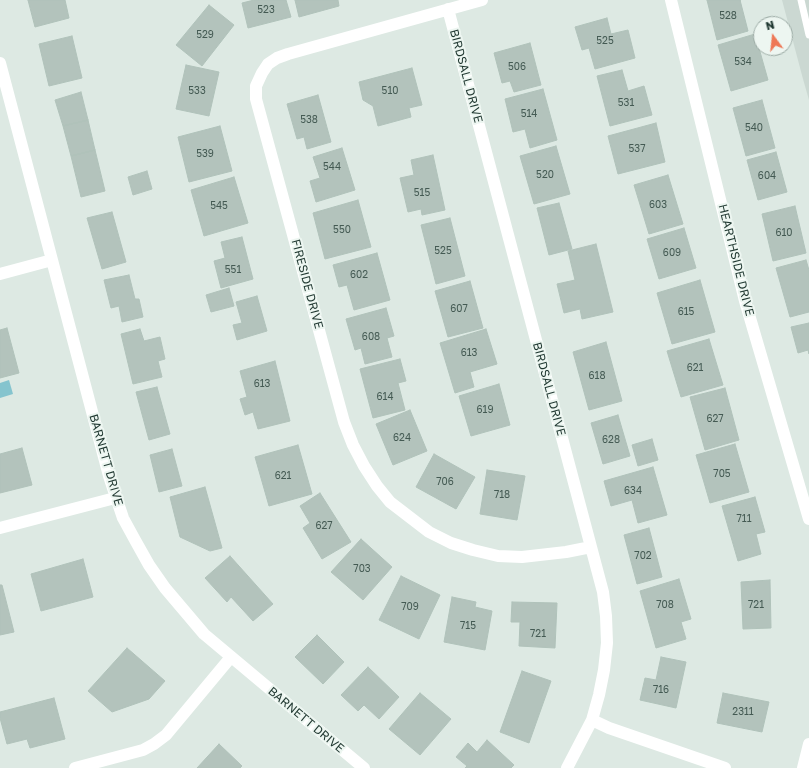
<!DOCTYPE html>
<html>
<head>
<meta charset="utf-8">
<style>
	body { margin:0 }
	#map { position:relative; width:809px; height:768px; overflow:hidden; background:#dde9e3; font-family:"Golos Text",sans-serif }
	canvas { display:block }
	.north { position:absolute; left:753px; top:16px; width:40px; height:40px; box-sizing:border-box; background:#edf6f1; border:1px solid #9baaa4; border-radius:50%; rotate:345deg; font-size:11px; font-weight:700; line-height:16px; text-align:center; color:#1f3730 }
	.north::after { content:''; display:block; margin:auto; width:14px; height:18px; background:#ee7856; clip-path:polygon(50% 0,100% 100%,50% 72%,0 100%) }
</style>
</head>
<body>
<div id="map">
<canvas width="809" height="768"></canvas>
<div class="north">N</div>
</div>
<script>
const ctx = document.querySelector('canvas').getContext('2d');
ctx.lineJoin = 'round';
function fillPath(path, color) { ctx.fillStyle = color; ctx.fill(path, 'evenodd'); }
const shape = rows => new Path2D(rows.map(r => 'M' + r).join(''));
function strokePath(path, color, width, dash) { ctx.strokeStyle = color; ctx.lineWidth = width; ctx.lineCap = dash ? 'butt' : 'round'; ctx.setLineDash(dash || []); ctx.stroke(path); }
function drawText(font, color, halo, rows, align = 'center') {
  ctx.font = font + ' "Golos Text",sans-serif'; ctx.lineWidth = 4; ctx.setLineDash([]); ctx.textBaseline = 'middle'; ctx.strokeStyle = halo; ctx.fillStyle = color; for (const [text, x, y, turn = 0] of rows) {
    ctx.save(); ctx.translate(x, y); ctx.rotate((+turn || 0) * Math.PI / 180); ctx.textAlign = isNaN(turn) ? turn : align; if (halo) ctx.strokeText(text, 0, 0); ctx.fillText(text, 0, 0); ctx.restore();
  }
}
const built = shape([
	[782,0,809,0,809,100,803,79]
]);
const water = shape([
	[9,380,13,394,0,398,0,383]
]);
const building = shape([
	[28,0,65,0,69,18,35,27,28,0],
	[254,0,286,0,291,17,248,28,242,3,254,0],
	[295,0,338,0,339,6,299,17,295,0],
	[707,0,741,0,740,0,748,31,717,40,707,0],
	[209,5,234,25,202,66,176,45,209,5],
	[607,18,611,34,628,30,635,58,595,69,589,48,582,50,575,27,607,18],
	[755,34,768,80,731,91,718,45,755,34],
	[72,36,82,78,49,86,39,44,72,36],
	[530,43,541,85,514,92,510,81,502,83,494,53,530,43],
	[186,65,219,72,209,116,176,109,186,65],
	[412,68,422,105,409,108,411,117,378,126,373,106,363,100,359,82,412,68],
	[622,70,628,91,644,86,652,115,610,126,597,76,622,70],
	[543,89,557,140,530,148,525,129,513,132,505,99,543,89],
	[81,92,88,120,63,126,55,100,81,92],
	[318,95,331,142,307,149,304,137,297,139,287,104,318,95],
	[762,100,775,148,746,156,733,108,762,100],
	[88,120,95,150,71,156,63,126,88,120],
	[656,123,665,162,618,174,608,136,656,123],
	[220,126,232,171,189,182,178,137,220,126],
	[556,146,570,194,534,204,520,156,556,146],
	[342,148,355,190,316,202,310,181,320,178,313,157,342,148],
	[95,150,105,191,81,197,71,156,95,150],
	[776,152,787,192,758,200,747,160,776,152],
	[433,155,445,210,422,215,421,209,408,212,400,178,414,175,411,160,433,155],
	[147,171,152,189,133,195,128,177,147,171],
	[668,175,683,224,649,234,634,185,668,175],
	[234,177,248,223,204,236,191,190,234,177],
	[358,200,371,247,325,259,313,213,358,200],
	[559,203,572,249,549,255,537,208,559,203],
	[795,206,806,253,773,261,762,214,795,206],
	[112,212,126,262,102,269,87,218,112,212],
	[450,218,465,276,436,284,421,225,450,218],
	[684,228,696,268,659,279,647,239,684,228],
	[242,237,253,279,221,288,214,261,225,258,221,242,242,237],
	[596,244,613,312,582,319,580,309,564,313,557,284,575,280,568,251,596,244],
	[377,253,390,300,354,310,347,285,339,287,333,265,377,253],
	[806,260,809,270,809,312,790,317,776,268,806,260],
	[129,275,135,299,139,299,143,317,122,322,119,306,111,308,104,280,129,275],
	[700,280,715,332,672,344,657,293,700,280],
	[470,281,483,328,448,337,435,291,470,281],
	[229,288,234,306,211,312,206,295,229,288],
	[257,296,267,331,237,340,233,325,242,323,236,302,257,296],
	[386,308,394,336,387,338,392,357,365,364,361,348,355,350,346,319,386,308],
	[809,323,809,354,808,350,798,353,791,327,809,323],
	[7,328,19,373,0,378,0,330,7,328],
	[140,329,144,341,160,337,165,359,158,361,162,377,133,384,121,334,140,329],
	[486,329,497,364,470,372,474,387,455,393,440,343,486,329],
	[709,339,723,385,681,397,667,351,709,339],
	[606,342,622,401,589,410,573,352,606,342],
	[400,359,406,381,398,383,405,410,373,418,360,369,400,359],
	[275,361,290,421,258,429,253,412,245,415,240,399,247,397,240,371,275,361],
	[499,384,510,425,471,436,459,396,499,384],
	[157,387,170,434,149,440,136,392,157,387],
	[725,388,739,440,705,450,690,397,725,388],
	[410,410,427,451,393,465,376,424,410,410],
	[618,415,630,456,603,464,591,423,618,415],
	[652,439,658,460,638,466,632,445,652,439],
	[735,444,749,492,710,503,696,455,735,444],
	[298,445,312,494,269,506,255,457,298,445],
	[22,448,32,485,0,493,0,454,22,448],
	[172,449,182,486,159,492,150,455,172,449],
	[434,454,475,477,456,509,416,487,434,454],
	[653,467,667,515,638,523,632,500,611,506,604,481,653,467],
	[487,470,525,476,517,520,480,514,487,470],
	[205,487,222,548,210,551,180,537,170,497,205,487],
	[320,493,351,542,322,559,303,528,310,523,300,506,320,493],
	[755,497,765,532,756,534,761,554,738,561,722,506,755,497],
	[649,528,662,577,637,584,624,535,649,528],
	[361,539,392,567,363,600,331,572,361,539],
	[230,556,273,604,253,621,231,597,227,602,205,578,230,556],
	[83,559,93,597,41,611,31,574,83,559],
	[401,576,440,595,419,639,379,620,401,576],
	[679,579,691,619,681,622,686,639,656,648,640,591,679,579],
	[770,580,771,628,743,629,741,582,770,580],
	[0,585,2,585,14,632,0,635,0,585],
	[452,597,476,602,475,607,492,611,485,650,444,642,452,597],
	[512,602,557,603,555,648,519,646,520,622,511,622,512,602],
	[317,635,344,662,323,684,295,657,317,635],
	[127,648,165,681,149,699,112,712,88,691,127,648],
	[661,657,686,662,676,708,640,700,645,678,656,680,661,657],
	[368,667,399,697,379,719,364,705,358,711,341,695,368,667],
	[522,671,551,681,529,743,500,732,522,671],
	[420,693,451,719,420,755,389,729,420,693],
	[723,693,769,702,762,732,717,723,723,693],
	[54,698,65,739,30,748,27,739,7,744,0,718,0,712,54,698],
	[487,740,514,765,511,768,465,768,467,766,456,757,468,743,477,752,487,740],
	[219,744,242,766,240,768,197,768,219,744]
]);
const lane = shape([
	[801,0,809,35]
]);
const street = shape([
	[482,0,288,54,277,58,268,64,262,73,256,86,256,99,344,422,353,445,364,466,377,486,390,502,429,532,451,543,473,550,498,556,522,557,566,552,591,547],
	[671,0,745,301,809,519],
	[448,9,603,592,606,616,607,643,604,670,599,695,592,720,567,768],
	[0,63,109,476,123,518,135,540,149,565,165,588,204,634,364,768],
	[0,274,52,260],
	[0,528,115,498],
	[592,720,609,728,725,768],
	[75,768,143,750,154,744,166,735,231,657],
	[803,768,809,744]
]);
const numberNames = [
	["523",266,10],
	["528",728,16],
	["529",205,35],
	["525",605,41],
	["534",743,62],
	["506",517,67],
	["533",197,91],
	["510",390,91],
	["531",626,103],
	["514",529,114],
	["538",309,120],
	["540",754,128],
	["537",637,149],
	["539",205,154],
	["544",332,167],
	["520",545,175],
	["604",767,176],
	["515",422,193],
	["603",658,205],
	["545",219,206],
	["550",342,230],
	["610",784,233],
	["525",443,251],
	["609",672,253],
	["551",233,270],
	["602",359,275],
	["607",459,309],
	["615",686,312],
	["608",371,337],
	["613",469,353],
	["621",695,368],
	["618",597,376],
	["613",262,384],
	["614",385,397],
	["619",485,410],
	["627",715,419],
	["624",402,438],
	["628",611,440],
	["705",722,474],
	["621",283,476],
	["706",445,482],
	["634",633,491],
	["718",502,495],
	["711",744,519],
	["627",324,526],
	["702",643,556],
	["703",362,569],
	["708",665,605],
	["721",756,605],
	["709",410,607],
	["715",468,626],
	["721",538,634],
	["716",661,690],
	["2311",743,712]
];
const streetNames = [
	["BIRDSALL DRIVE",466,76,75],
	["HEARTHSIDE DRIVE",736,260,76],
	["FIRESIDE DRIVE",307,284,75],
	["BIRDSALL DRIVE",549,389,75],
	["BARNETT DRIVE",106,460,74],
	["BARNETT DRIVE",306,720,40]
];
fillPath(built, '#cbd8d2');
fillPath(water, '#85c4ce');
fillPath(building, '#b3c3bc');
strokePath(building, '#b0c2ba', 1);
strokePath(lane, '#fff', 7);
strokePath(street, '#fff', 12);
drawText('10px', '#445a53', null, numberNames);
drawText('12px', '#1f3730', '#edf6f1', streetNames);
</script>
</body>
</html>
